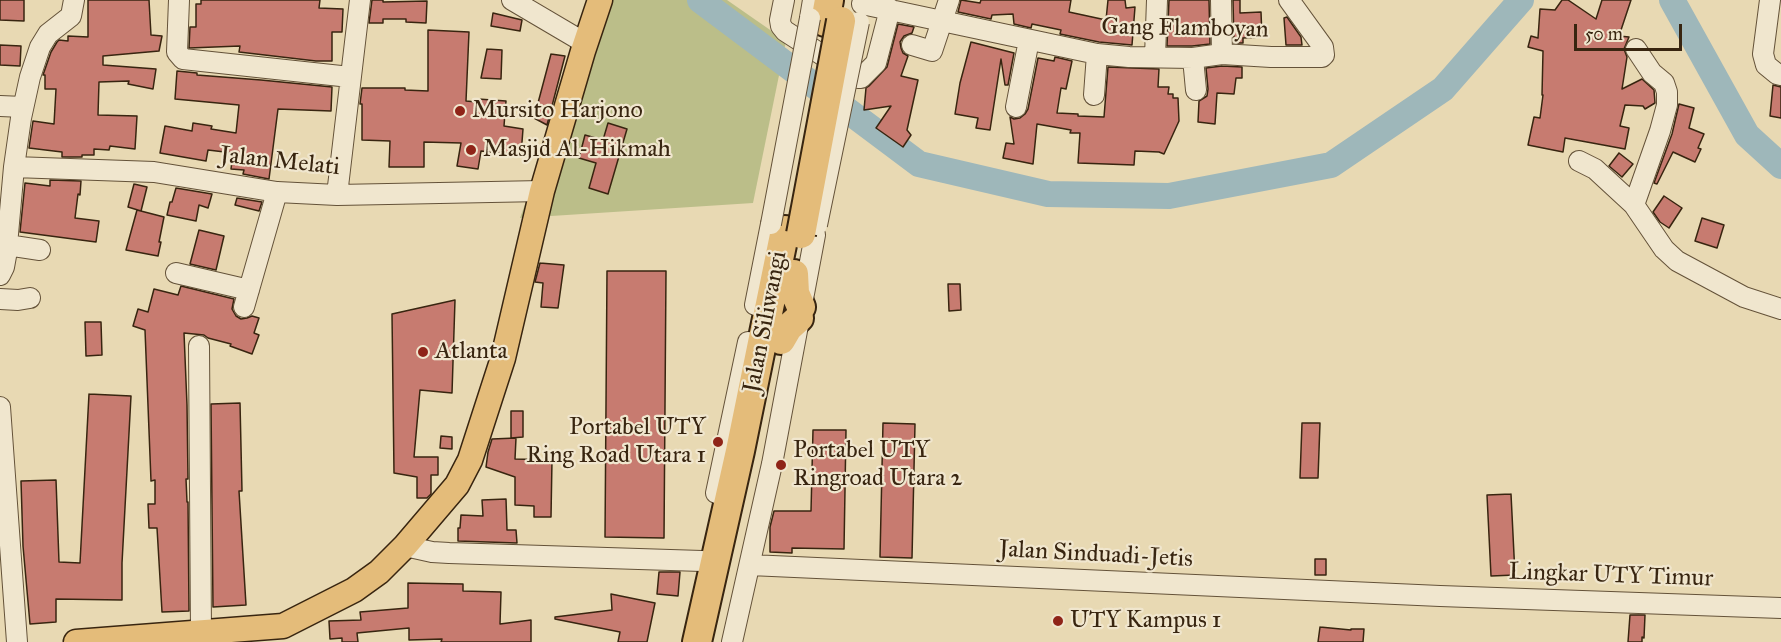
<!DOCTYPE html>
<html>
<head>
<meta charset="utf-8">
<style>
	body { margin:0 }
	#map { position:relative; width:1781px; height:642px; overflow:hidden; background:#e8d9b3; font-family:"IM FELL Great Primer",serif }
	canvas { display:block }
	.scale { position:absolute; left:1574px; top:24px; width:108px; height:27px; box-sizing:border-box; border:3px solid #382510; border-top:0; padding-left:8px; font-size:18px; line-height:21px; white-space:nowrap; color:#382510; -webkit-text-stroke:4px #f0e6ce; paint-order:stroke }
</style>
</head>
<body>
<div id="map">
<canvas width="1781" height="642"></canvas>
<div class="scale">50 m</div>
</div>
<script>
const ctx = document.querySelector('canvas').getContext('2d');
ctx.lineJoin = 'round';
function fillPath(path, color) { ctx.fillStyle = color; ctx.fill(path, 'evenodd'); }
const shape = rows => new Path2D(rows.map(r => 'M' + r).join(''));
function strokePath(path, color, width, dash) { ctx.strokeStyle = color; ctx.lineWidth = width; ctx.lineCap = dash ? 'butt' : 'round'; ctx.setLineDash(dash || []); ctx.stroke(path); }
function drawText(font, color, halo, rows, align = 'center') {
  ctx.font = font + ' "IM FELL Great Primer",serif'; ctx.lineWidth = 4.5; ctx.setLineDash([]); ctx.textBaseline = 'middle'; ctx.strokeStyle = halo; ctx.fillStyle = color; for (const [text, x, y, turn = 0] of rows) {
    ctx.save(); ctx.translate(x, y); ctx.rotate((+turn || 0) * Math.PI / 180); ctx.textAlign = isNaN(turn) ? turn : align; if (halo) ctx.strokeText(text, 0, 0); ctx.fillText(text, 0, 0); ctx.restore();
  }
}
const green = shape([
	[599,0,727,0,786,41,753,203,520,218]
]);
const river = shape([
	[700,0,919,164,1048,194,1169,196,1331,165,1443,89,1521,0],
	[1672,0,1747,135,1781,166]
]);
const building = shape([
	[0,0,24,0,24,21,0,20,0,0],
	[88,0,149,0,151,35,162,36,159,51,103,56,103,65,156,69,153,89,128,84,129,81,99,82,98,115,137,116,135,149,110,146,109,150,94,149,94,155,82,155,82,157,62,157,62,152,29,148,33,121,54,124,56,89,45,89,45,75,43,75,51,52,57,42,59,40,68,41,68,36,88,37,88,0],
	[201,0,320,0,319,8,343,9,342,32,332,32,332,61,316,61,239,52,240,46,189,48,190,27,196,27,196,4,201,4,201,0],
	[372,0,383,0,383,2,427,1,426,23,406,22,406,19,383,19,383,23,369,23,372,0],
	[961,0,980,3,981,0,1071,0,1069,12,1106,20,1108,0,1125,0,1126,8,1135,7,1132,45,1099,42,1060,34,1061,30,1032,24,1031,28,1014,24,1013,14,992,15,991,19,958,12,961,0],
	[1169,0,1209,0,1210,44,1192,46,1167,46,1169,0],
	[1233,0,1240,0,1240,13,1261,12,1262,37,1243,38,1243,43,1234,43,1233,0],
	[1562,0,1568,0,1596,19,1602,0,1631,0,1619,36,1629,37,1624,49,1627,57,1622,89,1642,79,1654,90,1655,103,1645,109,1643,106,1625,105,1620,126,1629,128,1625,149,1565,138,1563,152,1528,145,1534,117,1540,118,1543,95,1542,95,1543,51,1528,47,1531,36,1538,38,1540,9,1555,10,1562,0],
	[493,13,522,20,520,31,491,26,493,13],
	[1287,17,1301,37,1302,45,1286,45,1284,18,1287,17],
	[898,24,914,27,912,33,904,36,900,42,901,48,903,53,908,56,901,76,918,80,907,130,911,135,903,147,876,128,891,106,864,110,866,88,869,86,887,67,898,24],
	[428,30,469,32,466,101,477,102,478,99,506,101,504,126,523,129,521,155,481,151,478,169,457,166,461,143,424,142,424,167,389,167,390,141,362,140,362,104,360,104,362,88,405,88,405,90,428,91,428,30],
	[971,42,1014,53,1008,85,1005,85,1001,59,990,130,976,128,978,118,955,114,960,83,971,42],
	[0,45,21,46,20,66,0,65,0,45],
	[487,49,502,50,501,79,481,78,487,49],
	[551,54,565,56,547,125,534,118,551,54],
	[1055,57,1072,61,1066,89,1061,88,1057,113,1078,114,1078,116,1104,117,1108,67,1159,69,1158,87,1169,87,1168,94,1173,94,1173,98,1178,98,1179,121,1164,154,1159,152,1135,151,1134,165,1078,163,1080,133,1070,133,1071,130,1037,124,1033,164,1003,158,1006,143,1014,144,1010,117,1014,119,1020,118,1025,114,1028,109,1038,58,1054,61,1055,57],
	[1222,66,1242,67,1242,78,1236,78,1234,94,1217,93,1215,124,1198,122,1199,101,1207,96,1208,89,1206,68,1222,66],
	[177,71,197,73,197,75,261,80,332,87,331,111,278,109,269,179,243,174,244,170,231,169,233,153,208,150,206,161,160,153,165,126,192,131,193,123,212,126,211,129,236,133,239,105,175,99,177,71],
	[1773,85,1781,87,1781,118,1770,116,1773,85],
	[1679,104,1694,108,1689,128,1704,134,1698,148,1701,149,1695,162,1673,152,1657,184,1654,183,1672,134,1679,104],
	[608,123,627,129,608,194,589,188,596,163,579,158,585,135,603,140,608,123],
	[1619,153,1633,164,1622,177,1609,166,1619,153],
	[50,180,81,181,80,195,78,194,75,218,99,221,96,242,20,232,25,183,50,186,50,180],
	[134,184,147,187,141,211,128,207,134,184],
	[176,188,212,194,208,208,199,205,196,221,167,215,170,202,172,202,176,188],
	[1664,196,1682,208,1669,228,1660,222,1653,212,1664,196],
	[237,198,262,202,259,211,235,205,237,198],
	[137,210,164,217,159,242,161,242,158,256,126,250,137,210],
	[1702,218,1724,225,1717,248,1695,241,1702,218],
	[199,230,224,236,216,270,190,264,199,230],
	[540,263,564,265,558,308,541,307,543,283,535,282,540,263],
	[607,271,666,271,664,538,605,537,607,271],
	[948,284,960,284,961,310,949,311,948,284],
	[181,286,234,299,232,309,236,316,241,319,247,318,252,316,259,318,254,333,259,335,252,354,230,346,231,344,208,338,204,335,184,333,187,405,188,479,186,479,187,502,188,502,189,611,162,612,157,528,149,528,148,504,155,504,155,480,151,481,145,330,133,326,138,309,148,312,154,289,178,295,181,286],
	[455,300,452,393,420,390,414,457,438,457,438,475,431,475,431,494,427,498,417,498,417,477,394,473,392,314,455,300],
	[85,322,101,322,102,355,86,356,85,322],
	[89,394,131,396,122,563,122,600,56,599,56,622,30,624,23,546,21,481,56,480,59,562,80,563,89,394],
	[240,403,242,491,239,491,246,605,213,607,211,404,240,403],
	[511,411,523,411,523,437,511,438,511,411],
	[883,423,915,424,912,558,880,557,883,423],
	[1302,423,1320,423,1318,478,1300,478,1302,423],
	[813,430,846,430,844,549,792,548,792,553,770,552,770,527,774,511,811,511,813,430],
	[441,436,452,437,452,449,440,448,441,436],
	[516,438,515,459,552,460,551,517,534,517,534,506,515,505,515,477,486,467,488,452,492,439,516,438],
	[1511,494,1515,575,1491,576,1487,495,1511,494],
	[506,499,507,530,516,530,517,543,458,541,458,528,460,528,461,515,483,516,482,500,506,499],
	[1315,559,1326,559,1326,575,1315,575,1315,559],
	[659,572,680,572,678,596,657,594,659,572],
	[408,583,463,584,463,591,501,592,500,624,531,620,531,642,441,642,442,639,409,640,409,628,357,633,358,642,342,642,342,638,330,639,329,621,361,620,360,612,408,608,408,583],
	[611,594,655,603,647,642,618,642,620,632,555,619,555,617,612,610,611,594],
	[1630,615,1645,615,1644,638,1642,637,1642,642,1628,642,1630,615],
	[1320,627,1351,630,1351,629,1364,629,1363,642,1318,642,1320,627]
]);
const minor = shape([
	[179,0,177,52,183,59,350,77],
	[512,0,585,43],
	[784,0,780,20,781,26,785,31,858,78,861,78,876,63,890,9],
	[1221,0,1222,54],
	[1770,0,1763,54,1766,65,1777,74,1781,75],
	[862,4,1097,54,1129,57,1193,58,1222,54,1271,57,1322,57,1324,55,1323,47,1289,0],
	[810,18,813,0],
	[912,45,932,51,949,0],
	[1155,57,1157,0],
	[1193,58,1196,90],
	[1094,95,1097,54],
	[0,106,23,107],
	[1016,107,1029,40],
	[1579,161,1595,169,1634,205,1664,249,1677,261,1744,297,1781,309],
	[14,167,154,172,277,192,337,195,542,191],
	[337,195,360,0],
	[1634,205,1660,131,1667,105,1667,92,1664,83,1652,73,1636,49],
	[7,245,40,250],
	[176,273,249,290],
	[0,275,4,267,6,256,14,167,21,118,30,77,40,47,48,34,71,16,74,0],
	[0,299,18,300,30,298],
	[755,305,771,224],
	[244,307,277,192],
	[199,346,201,632],
	[0,407,17,642],
	[716,493,748,342],
	[405,546,432,552,449,553,702,561],
	[750,565,1440,596,1781,608],
	[732,642,772,464,815,235]
]);
const major = shape([
	[76,642,283,626,354,590,379,572,405,546,457,485,470,460,503,358,542,191,583,51,600,0]
]);
const highway = shape([
	[825,22,829,0],
	[794,274,795,293,801,307],
	[781,340,788,328,799,318],
	[697,642,740,451,785,230]
]);
const minorBridge = shape([
	[771,224,810,18],
	[817,225,859,22]
]);
const highwayBridge = shape([
	[801,234,841,21]
]);
const markers = [
	[460,111,6,"#8f2418"],
	[471,150,6,"#8f2418"],
	[423,352,6,"#8f2418"],
	[718,442,6,"#8f2418"],
	[781,465,6,"#8f2418"],
	[1058,621,6,"#8f2418"]
];
const streetNames = [
	["Gang Flamboyan",1185,29,1],
	["Jalan Melati",280,162,6],
	["Jalan Siliwangi",766,322,-79],
	["Jalan Sinduadi-Jetis",1096,555,3],
	["Lingkar UTY Timur",1611,576,2]
];
const poiNames = [
	["Mursito Harjono",472,111],
	["Masjid Al-Hikmah",483,150],
	["Atlanta",435,352],
	["Portabel UTY",706,428,"right"],
	["Ring Road Utara 1",706,456,"right"],
	["Portabel UTY",793,451],
	["Ringroad Utara 2",793,479],
	["UTY Kampus 1",1070,621]
];
fillPath(green, '#bbbe89');
strokePath(river, '#9eb7ba', 26);
fillPath(building, '#c77b70');
strokePath(building, '#382510', 1.5);
strokePath(minor, '#645239', 22);
strokePath(major, '#382510', 27);
strokePath(highway, '#382510', 32);
strokePath(minor, '#f0e6ce', 20);
strokePath(major, '#e4bc7a', 24);
strokePath(highway, '#e4bc7a', 28);
strokePath(minorBridge, '#645239', 22, []);
strokePath(highwayBridge, '#382510', 32, []);
strokePath(minorBridge, '#f0e6ce', 20);
strokePath(highwayBridge, '#e4bc7a', 28);
for (const [x, y, r, color] of markers) { const dot = new Path2D(); dot.arc(x, y, r, 0, 2 * Math.PI); ctx.fillStyle = color; ctx.fill(dot); strokePath(dot, '#f0e6ce', 2); }
drawText('24px', '#382510', '#f0e6ce', streetNames);
drawText('24px', '#382510', '#f0e6ce', poiNames, 'left');
</script>
</body>
</html>
